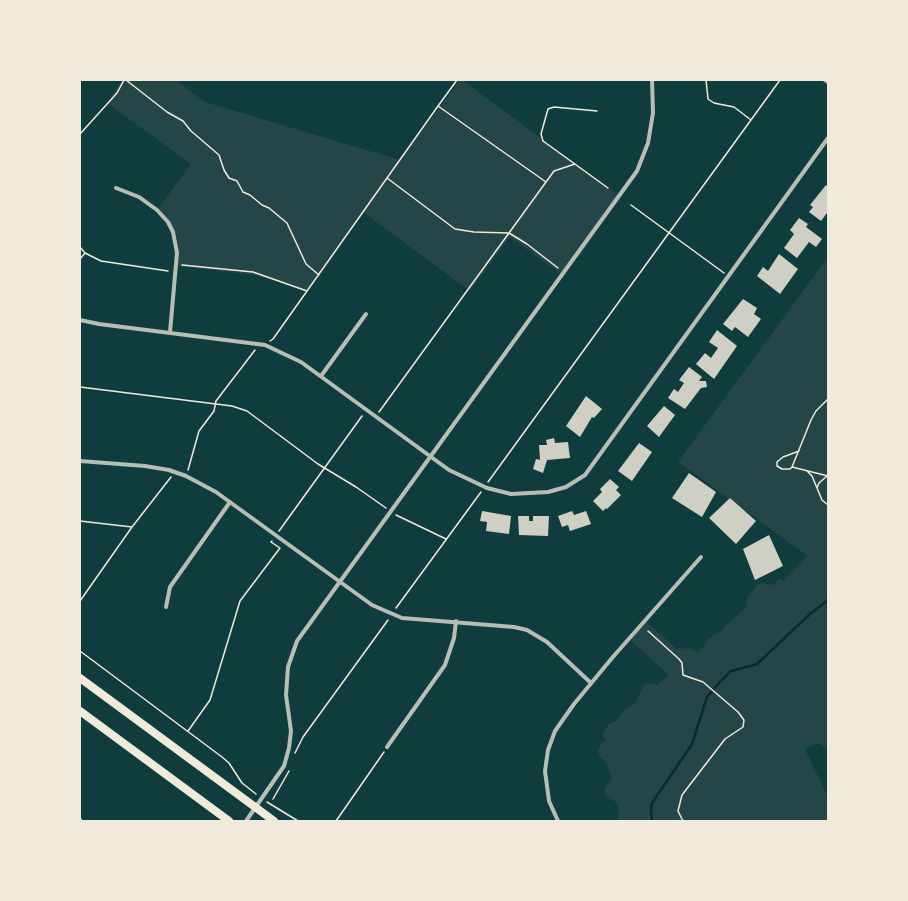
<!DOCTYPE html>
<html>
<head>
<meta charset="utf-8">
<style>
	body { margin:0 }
	#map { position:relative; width:908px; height:901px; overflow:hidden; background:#0f3d3e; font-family:"Open Sans",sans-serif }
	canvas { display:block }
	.frame { position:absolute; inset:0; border:81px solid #f1e9da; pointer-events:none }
</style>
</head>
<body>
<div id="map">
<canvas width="908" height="901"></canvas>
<div class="frame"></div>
</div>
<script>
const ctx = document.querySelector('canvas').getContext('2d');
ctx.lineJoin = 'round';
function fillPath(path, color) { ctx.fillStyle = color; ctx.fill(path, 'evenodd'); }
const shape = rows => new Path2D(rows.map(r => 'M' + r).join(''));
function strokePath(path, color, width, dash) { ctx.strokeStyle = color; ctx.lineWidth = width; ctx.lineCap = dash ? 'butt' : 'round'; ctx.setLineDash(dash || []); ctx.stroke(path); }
const green = shape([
	[122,80,176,80,205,102,400,160,460,80,462,80,620,196,562,275,510,237,470,291,364,213,306,290,255,275,176,266,173,232,157,210,191,164,107,103],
	[828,257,828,750,819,743,805,749,828,797,828,821,618,821,619,807,615,801,609,799,605,794,605,787,611,780,611,776,607,764,600,757,598,750,602,742,605,741,603,734,608,725,616,721,624,711,635,703,645,683,657,685,669,675,629,639,645,621,677,649,689,648,697,652,700,651,709,638,720,632,733,618,746,608,747,598,757,585,763,583,773,585,779,579,784,580,808,556,678,462]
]);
const stream = shape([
	[652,821,651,811,652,803,692,744,707,697,718,684,731,671,757,664,810,614,828,600]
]);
const building = shape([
	[826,185,828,187,828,214,827,213,821,221,809,212,813,207,810,205],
	[799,218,808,224,806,227,822,239,816,247,809,242,797,258,784,248,794,234,790,230],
	[779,254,798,269,780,294,757,276,763,267,768,271],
	[743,299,757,308,754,314,761,319,748,337,735,327,732,331,723,324],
	[717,330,737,346,714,379,696,364,705,353,711,358,718,348,709,342],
	[689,367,702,377,699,381,706,381,707,387,701,388,685,409,668,398,674,389,678,392,684,383,679,380],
	[586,396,602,409,594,418,592,417,580,437,566,426],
	[664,406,675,415,659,437,647,426],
	[554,438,555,443,568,442,570,458,547,460,543,473,533,469,536,459,540,460,539,445,547,445,546,440],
	[639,443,652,452,632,481,618,471],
	[689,473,716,492,702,517,672,498],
	[610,479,619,487,616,490,621,495,607,509,606,508,603,511,593,501,602,492,600,489],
	[730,498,756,521,736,544,709,518],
	[482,511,511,516,509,534,486,531,487,522,480,521],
	[572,511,574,515,586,511,591,524,570,531,568,525,562,527,558,516],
	[518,516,529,516,529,521,533,521,533,516,549,516,548,536,519,535],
	[769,535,783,566,755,580,743,549]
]);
const path = shape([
	[126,80,167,112,183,121,191,131,219,155,224,170,229,178,237,181,243,192,250,195,262,205,269,208,287,223,306,264,319,275],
	[706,80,708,99,714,103,734,107,751,120],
	[438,106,387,178,455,229,474,232,509,233,527,244,558,268],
	[597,111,554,107,548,109,541,134,543,141,608,188],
	[80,134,117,93,124,80],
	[546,182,554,171,575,164],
	[631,205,724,273],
	[80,247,85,253,101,261,168,271],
	[80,259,85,253],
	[182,265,253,272,307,291],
	[270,341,273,339,387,178],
	[80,387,232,406,247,411,318,464,356,487,386,508],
	[828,399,816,411,811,420,792,467,828,476],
	[379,412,546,182,438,106,457,80],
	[792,467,790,469,782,469,777,466,777,462,783,457,799,451],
	[188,470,199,431,214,411,216,401,255,350],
	[807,471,812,476,822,500,828,505],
	[488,482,780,80],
	[817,488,819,483,827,476],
	[396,515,446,539],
	[80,521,132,527],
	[279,531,362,416],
	[80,601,132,527,171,477],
	[396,608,481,492],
	[648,631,679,659,682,663,683,675,703,682,738,712,744,720,743,727,725,739,682,795,678,811,683,821],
	[80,651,222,757,229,763,242,783,256,794],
	[188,731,210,700,240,601,280,548,271,542,272,541],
	[295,753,303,737,388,620],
	[273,799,289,771],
	[267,802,298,821],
	[336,821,384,752]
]);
const minor = shape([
	[825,80,828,82],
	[116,188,139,197,157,210,168,222,173,232,177,253,170,332],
	[80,320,99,324,265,345,301,362,449,470,487,488,511,494,548,492,566,487,585,475,828,138],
	[321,376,366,314],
	[80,461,145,466,169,470,186,476,216,492,372,605,402,618,514,627,527,630,547,642,591,683],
	[166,607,170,587,230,502],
	[387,747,445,665,454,638,456,621],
	[80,820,81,821],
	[246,821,284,766,289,748,291,731,286,695,288,667,297,641,637,171,648,143,653,113,652,80],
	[558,821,549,801,545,771,548,750,555,731,574,704,612,658,701,557]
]);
const primary = shape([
	[80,678,274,821],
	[80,711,229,821]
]);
fillPath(green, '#244646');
strokePath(stream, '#0a2a2b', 2.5);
fillPath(building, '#cfcfc3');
strokePath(path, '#f1e9da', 1.5);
strokePath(minor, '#b8beb3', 4);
strokePath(primary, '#f1e9da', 8);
</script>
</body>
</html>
